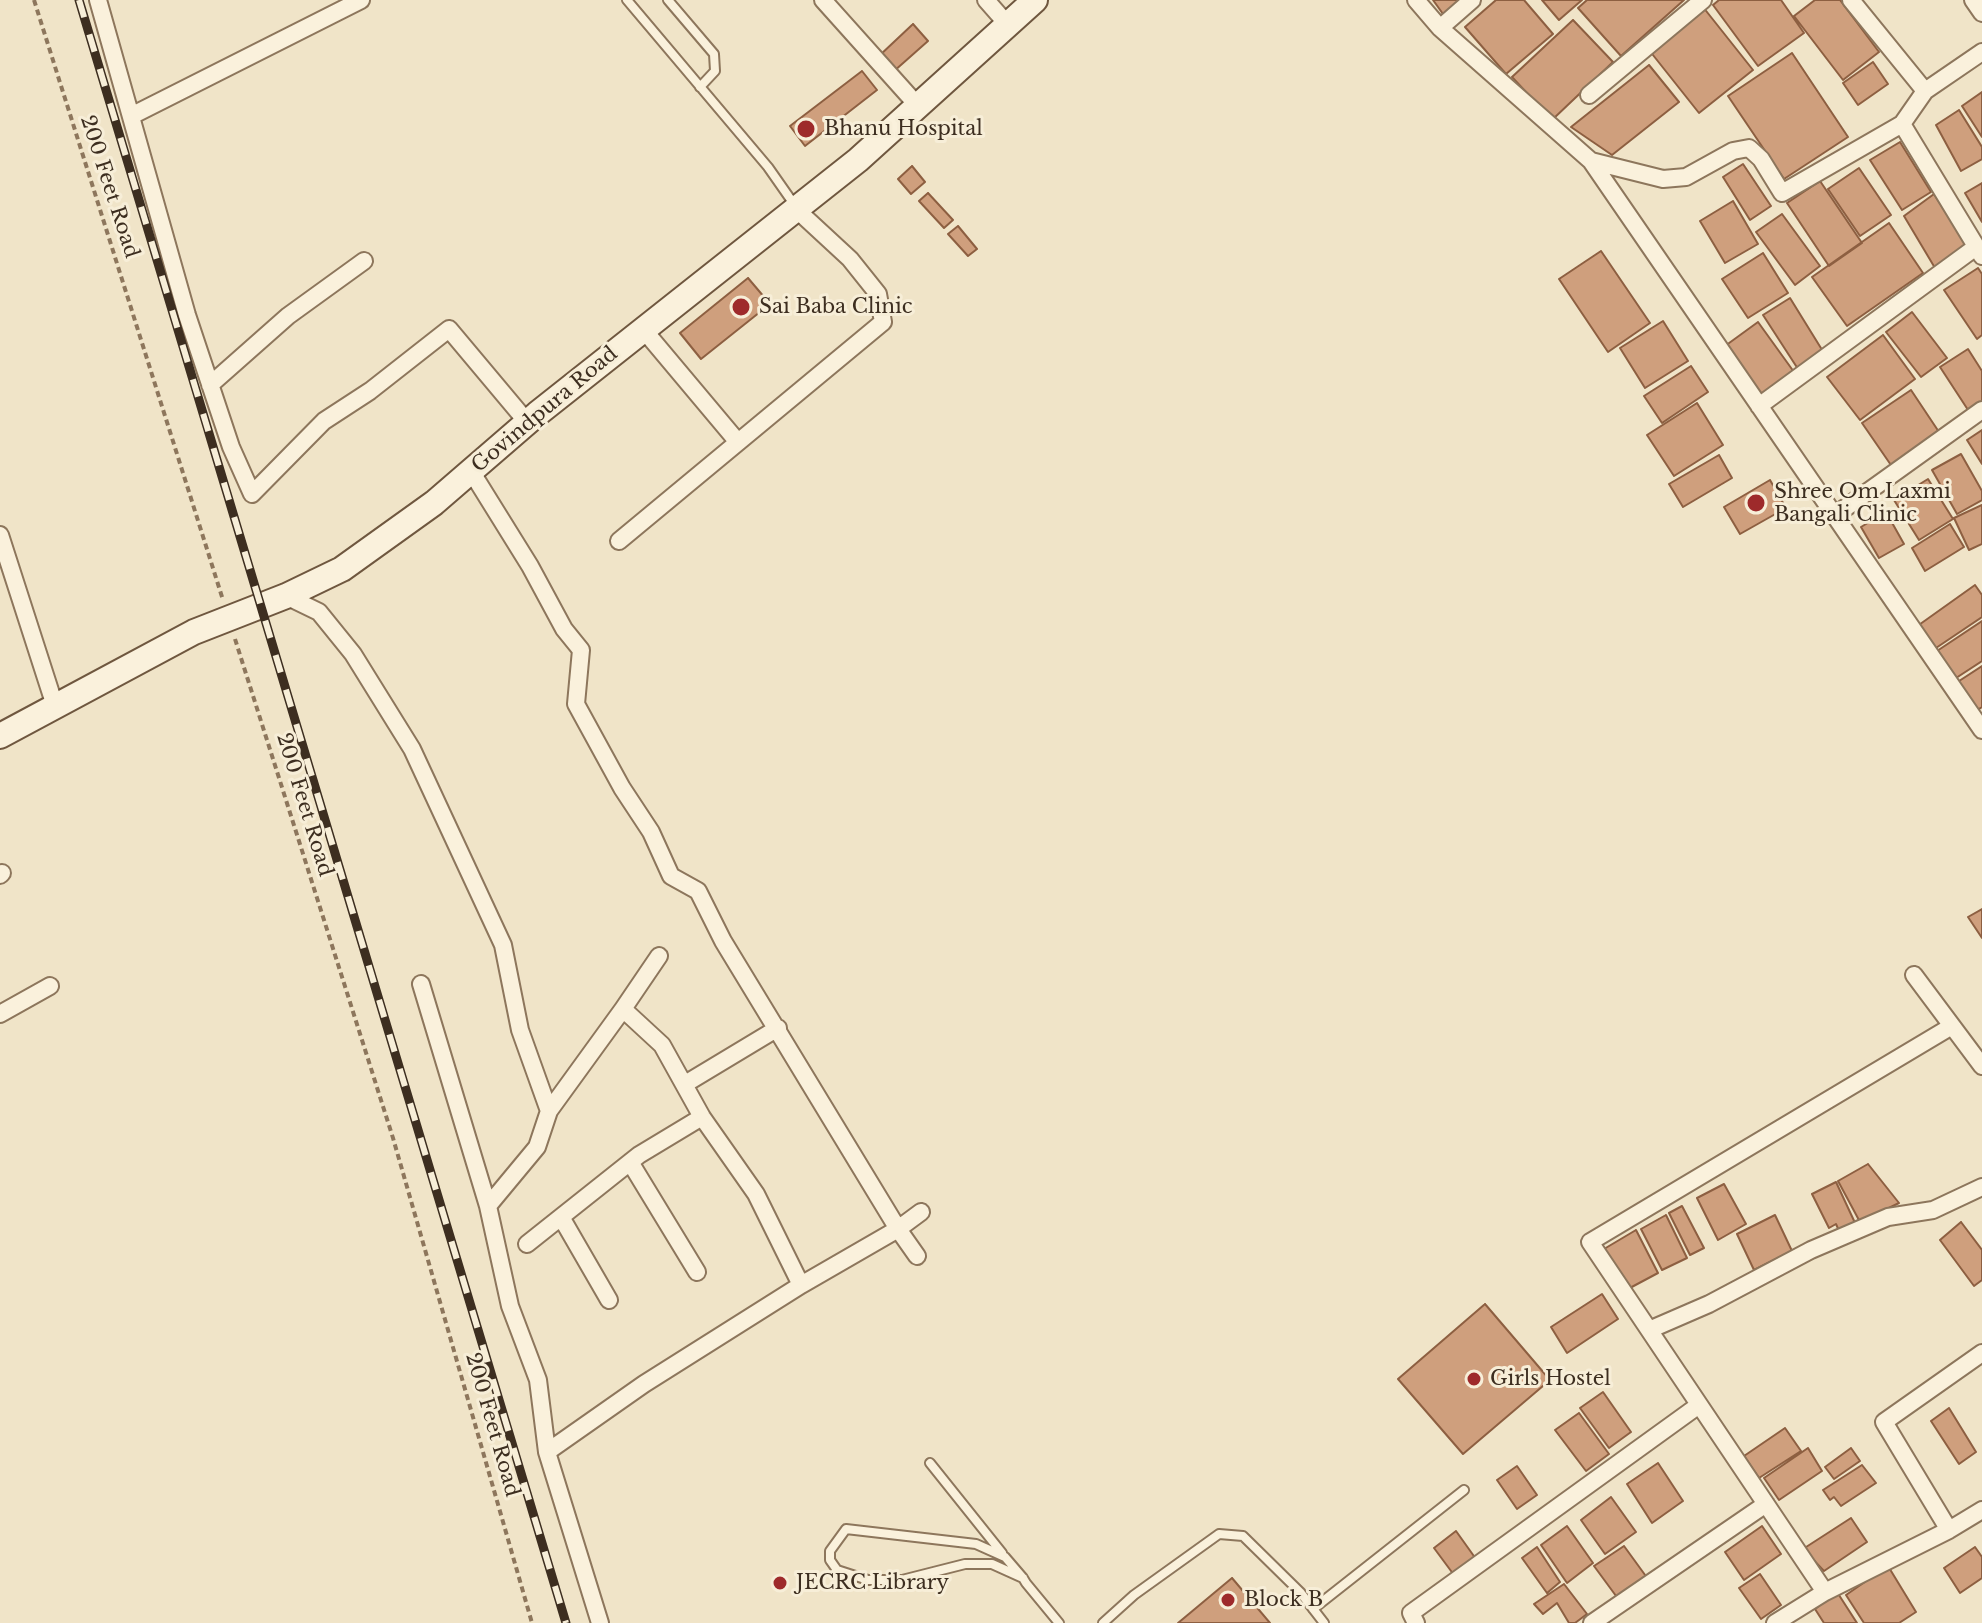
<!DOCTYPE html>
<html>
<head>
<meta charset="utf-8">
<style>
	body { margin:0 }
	canvas { display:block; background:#f0e4c8 }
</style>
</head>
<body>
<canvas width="1982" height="1623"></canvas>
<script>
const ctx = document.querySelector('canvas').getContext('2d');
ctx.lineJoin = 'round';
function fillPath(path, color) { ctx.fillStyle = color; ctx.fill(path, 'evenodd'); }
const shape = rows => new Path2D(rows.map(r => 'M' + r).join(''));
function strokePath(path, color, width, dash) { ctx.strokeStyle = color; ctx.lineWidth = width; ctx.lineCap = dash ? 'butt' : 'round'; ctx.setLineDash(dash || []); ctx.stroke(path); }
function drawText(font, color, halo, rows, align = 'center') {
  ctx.font = font + ' "Libre Baskerville",serif'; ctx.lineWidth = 6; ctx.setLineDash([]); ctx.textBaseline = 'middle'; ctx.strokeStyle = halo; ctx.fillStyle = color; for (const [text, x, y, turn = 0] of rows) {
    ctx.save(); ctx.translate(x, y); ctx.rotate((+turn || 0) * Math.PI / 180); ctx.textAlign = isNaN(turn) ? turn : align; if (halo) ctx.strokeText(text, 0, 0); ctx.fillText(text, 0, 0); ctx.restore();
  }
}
const building = shape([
	[1433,0,1463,0,1443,14,1433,0],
	[1496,0,1524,0,1553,34,1506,74,1465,27,1496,0],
	[1542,0,1582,0,1559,20,1542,0],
	[1587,0,1684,0,1621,56,1578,8,1587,0],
	[1719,0,1781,0,1804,33,1758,66,1713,5,1719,0],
	[1815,0,1840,0,1879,52,1843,80,1794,16,1815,0],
	[1703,7,1753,70,1699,113,1649,50,1703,7],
	[1573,20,1613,62,1552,120,1512,77,1573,20],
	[913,24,928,41,893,72,879,56,913,24],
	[1792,53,1848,137,1784,179,1728,96,1792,53],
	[1873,62,1888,84,1858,105,1843,83,1873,62],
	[1649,65,1679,102,1612,155,1571,127,1649,65],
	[862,71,877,90,805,146,790,126,862,71],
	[1982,92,1982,137,1962,106,1982,92],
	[1959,110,1982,147,1982,159,1961,171,1936,125,1959,110],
	[1900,142,1931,192,1902,210,1870,160,1900,142],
	[1743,164,1771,206,1750,220,1723,177,1743,164],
	[912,166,925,182,911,194,898,179,912,166],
	[1859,168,1891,215,1860,236,1828,189,1859,168],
	[1820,181,1862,243,1829,266,1787,203,1820,181],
	[1982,183,1982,222,1965,193,1982,183],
	[928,193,953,220,944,228,919,201,928,193],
	[1934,194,1967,246,1935,268,1904,216,1934,194],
	[1733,201,1758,244,1725,263,1700,221,1733,201],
	[1782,214,1820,266,1795,285,1756,232,1782,214],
	[1889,223,1923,273,1847,326,1812,277,1889,223],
	[958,226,977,249,968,256,948,234,958,226],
	[1601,251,1650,323,1608,352,1559,279,1601,251],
	[1763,253,1788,293,1748,318,1722,279,1763,253],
	[1978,268,1982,274,1982,335,1977,339,1944,290,1978,268],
	[748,278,770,304,701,359,680,333,748,278],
	[1790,298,1824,353,1798,369,1763,315,1790,298],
	[1912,312,1947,358,1921,377,1886,332,1912,312],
	[1663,321,1688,361,1645,388,1620,348,1663,321],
	[1758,322,1794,372,1761,396,1725,346,1758,322],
	[1883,335,1915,379,1860,420,1827,377,1883,335],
	[1968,349,1982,371,1982,406,1970,413,1940,367,1968,349],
	[1691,366,1708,392,1662,423,1644,396,1691,366],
	[1911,390,1941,435,1893,468,1862,423,1911,390],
	[1697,403,1723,445,1674,476,1647,435,1697,403],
	[1982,430,1982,464,1967,440,1982,430],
	[1961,454,1982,491,1982,500,1957,514,1932,470,1961,454],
	[1719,455,1732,478,1683,507,1669,484,1719,455],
	[1928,479,1953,519,1919,540,1894,500,1928,479],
	[1770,480,1786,508,1740,534,1724,507,1770,480],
	[1982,505,1982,544,1969,550,1954,518,1982,505],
	[1886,512,1904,544,1879,558,1861,527,1886,512],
	[1950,524,1964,547,1925,571,1912,548,1950,524],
	[1975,585,1982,595,1982,617,1933,650,1916,627,1975,585],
	[1982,621,1982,661,1953,680,1934,653,1982,621],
	[1982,666,1982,707,1974,712,1956,683,1982,666],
	[1982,909,1982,938,1968,917,1982,909],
	[1868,1164,1899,1203,1860,1222,1838,1181,1868,1164],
	[1836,1182,1856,1225,1840,1233,1836,1224,1829,1228,1812,1194,1836,1182],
	[1724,1184,1746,1224,1718,1240,1697,1198,1724,1184],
	[1682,1206,1704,1248,1690,1255,1669,1213,1682,1206],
	[1666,1215,1687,1258,1662,1270,1641,1229,1666,1215],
	[1775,1215,1792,1251,1754,1270,1737,1234,1775,1215],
	[1961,1222,1982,1250,1982,1280,1974,1286,1940,1240,1961,1222],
	[1636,1230,1658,1273,1628,1289,1604,1249,1636,1230],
	[1602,1294,1618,1319,1567,1353,1551,1327,1602,1294],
	[1485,1304,1550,1380,1463,1454,1398,1379,1485,1304],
	[1603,1392,1631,1432,1609,1448,1580,1408,1603,1392],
	[1949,1408,1976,1452,1959,1464,1931,1421,1949,1408],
	[1579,1413,1609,1454,1586,1471,1555,1430,1579,1413],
	[1785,1428,1801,1451,1759,1478,1744,1456,1785,1428],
	[1808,1448,1822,1471,1779,1500,1764,1478,1808,1448],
	[1851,1448,1860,1461,1834,1479,1825,1467,1851,1448],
	[1658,1463,1683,1501,1652,1523,1627,1484,1658,1463],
	[1862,1465,1876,1483,1841,1506,1834,1497,1830,1500,1823,1490,1862,1465],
	[1517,1466,1537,1495,1517,1509,1497,1480,1517,1466],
	[1611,1497,1636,1532,1605,1554,1581,1520,1611,1497],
	[1851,1518,1867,1542,1824,1571,1803,1549,1851,1518],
	[1567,1526,1593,1563,1567,1583,1541,1545,1567,1526],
	[1762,1526,1781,1554,1744,1580,1725,1552,1762,1526],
	[1456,1531,1476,1559,1454,1575,1434,1548,1456,1531],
	[1624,1546,1648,1579,1619,1600,1594,1566,1624,1546],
	[1537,1547,1560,1582,1547,1593,1522,1558,1537,1547],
	[1975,1547,1982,1557,1982,1578,1960,1593,1944,1568,1975,1547],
	[1888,1566,1916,1612,1899,1623,1864,1623,1846,1595,1888,1566],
	[1760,1574,1781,1605,1761,1619,1739,1588,1760,1574],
	[1232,1578,1270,1623,1178,1623,1232,1578],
	[1564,1584,1587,1614,1575,1623,1569,1623,1557,1603,1543,1614,1534,1604,1564,1584],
	[1837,1592,1857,1623,1824,1623,1815,1609,1837,1592]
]);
const path = shape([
	[34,0,223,600],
	[235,639,393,1138,532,1623]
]);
const lane = shape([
	[627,0,768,167,796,207],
	[668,0,714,54,715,71,700,87],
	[930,1463,1002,1553],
	[1023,1578,992,1564,965,1564,902,1580,868,1580,837,1570,830,1560,830,1551,846,1529,976,1544,1005,1557,1023,1578,1026,1583,1059,1623],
	[1313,1609,1464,1490],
	[1103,1623,1134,1595,1219,1534,1243,1536,1300,1592,1324,1623]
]);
const street = shape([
	[98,0,187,315,231,447,252,494,324,421,370,391,449,329,527,422],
	[823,0,918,106],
	[986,0,1008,25],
	[1416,0,1440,28,1591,161,1982,730],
	[1851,0,1925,91],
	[1973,0,1982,13],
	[1440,28,1472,0],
	[1589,95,1703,0],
	[133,115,361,0],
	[1902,124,1982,256],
	[1591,161,1663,179,1686,177,1733,151,1749,148,1761,159,1782,193,1902,124,1925,91,1982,52],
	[643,329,737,441],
	[210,385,288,316,364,261],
	[1759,406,1976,247],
	[471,471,530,566,564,629,581,650,576,704,622,788,651,832,671,876,698,891,723,941,898,1229,801,1285,644,1384,547,1452,538,1380,510,1306,488,1206,537,1147,549,1111,623,1009,662,1045,702,1117,756,1194,801,1285],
	[1834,516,1982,410],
	[0,535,55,706],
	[619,541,883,322,878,294,850,259,797,210],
	[286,596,319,612,353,654,412,749,503,945,520,1030,549,1111],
	[0,875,2,873],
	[1914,975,1982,1066],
	[421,984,488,1206],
	[623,1009,659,956],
	[0,1014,50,986],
	[685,1084,778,1028],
	[630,1162,697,1272],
	[561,1217,609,1300],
	[527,1244,639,1155,702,1117],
	[917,1256,898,1229,921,1212],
	[1649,1330,1709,1304,1811,1250,1888,1217,1933,1210,1982,1187],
	[1982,1353,1884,1422,1949,1530,1982,1510],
	[547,1452,600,1623],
	[1825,1592,1590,1242,1952,1026],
	[1416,1623,1411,1613,1699,1405],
	[1592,1623,1766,1504],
	[1775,1623,1825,1592,1949,1530]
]);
const secondary = shape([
	[0,736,194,632,286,596,342,569,434,503,537,414,858,160,1035,0]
]);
const rail = shape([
	[79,0,566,1623]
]);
const markers = [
	[806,129,10,"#9e2a2b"],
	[741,307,10,"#9e2a2b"],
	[1756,503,10,"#9e2a2b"],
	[1474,1379,8,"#9e2a2b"],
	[780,1583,8,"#9e2a2b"],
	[1228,1600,8,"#9e2a2b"]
];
const poiNames = [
	["Bhanu Hospital",824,129],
	["Sai Baba Clinic",759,307],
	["Shree Om Laxmi",1774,492],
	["Bangali Clinic",1774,515],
	["Girls Hostel",1490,1379],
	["JECRC Library",796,1583],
	["Block B",1244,1600]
];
const streetNames = [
	["200 Feet Road",109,187,72],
	["Govindpura Road",545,410,-40],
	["200 Feet Road",304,805,73],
	["200 Feet Road",492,1425,74]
];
fillPath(building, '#cf9f7d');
strokePath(building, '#8d5f41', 2);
strokePath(lane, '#8d765c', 12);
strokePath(street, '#8d765c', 20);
strokePath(secondary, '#6f573f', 28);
strokePath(path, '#8d765c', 4, [6, 4]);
strokePath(lane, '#faf1dc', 8);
strokePath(street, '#faf1dc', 16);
strokePath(secondary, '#faf1dc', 24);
strokePath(rail, '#3d2e20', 9);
strokePath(rail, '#f7eed8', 6, [18]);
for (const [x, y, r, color] of markers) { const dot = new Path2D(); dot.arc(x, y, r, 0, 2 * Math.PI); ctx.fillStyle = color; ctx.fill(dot); strokePath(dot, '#f7eed8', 3); }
drawText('20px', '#3d2e20', '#f7eed8', poiNames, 'left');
drawText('20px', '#3d2e20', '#f7eed8', streetNames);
</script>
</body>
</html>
